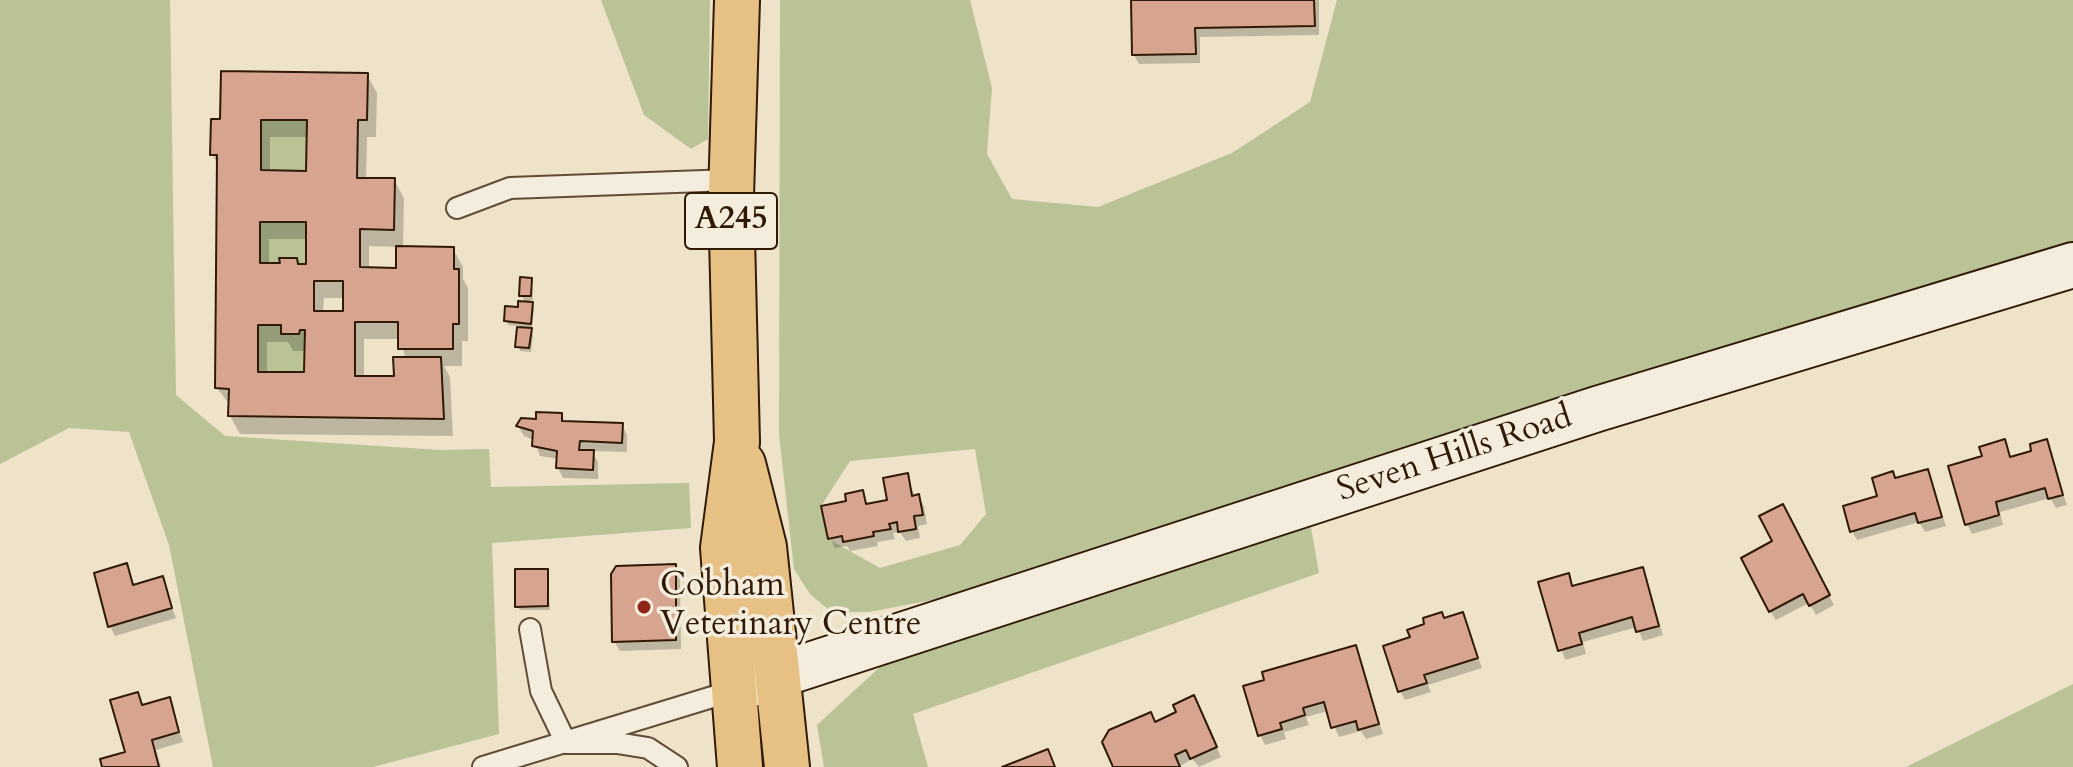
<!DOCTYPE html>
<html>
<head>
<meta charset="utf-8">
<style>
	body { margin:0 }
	canvas { display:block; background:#eee2c9 }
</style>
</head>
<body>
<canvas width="2073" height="767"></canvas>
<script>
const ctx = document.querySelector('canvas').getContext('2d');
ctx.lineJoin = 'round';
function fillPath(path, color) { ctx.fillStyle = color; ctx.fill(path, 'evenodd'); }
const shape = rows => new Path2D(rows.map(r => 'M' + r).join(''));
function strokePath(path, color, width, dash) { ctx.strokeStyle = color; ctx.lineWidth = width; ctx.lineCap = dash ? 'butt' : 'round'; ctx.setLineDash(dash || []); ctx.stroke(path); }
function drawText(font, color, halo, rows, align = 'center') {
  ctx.font = font + ' Cardo,serif'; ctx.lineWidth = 7; ctx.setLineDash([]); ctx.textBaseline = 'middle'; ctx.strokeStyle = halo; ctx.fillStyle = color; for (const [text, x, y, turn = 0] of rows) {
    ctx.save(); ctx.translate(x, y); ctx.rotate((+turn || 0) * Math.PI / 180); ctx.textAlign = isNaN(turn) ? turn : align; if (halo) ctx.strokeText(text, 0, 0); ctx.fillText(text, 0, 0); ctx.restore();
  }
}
const green = shape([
	[0,0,170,0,176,395,225,436,440,450,489,449,491,487,689,483,691,528,492,543,499,734,373,767,213,767,169,545,129,432,69,428,0,464],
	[601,0,710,0,708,139,691,149,644,115],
	[780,0,970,0,992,88,987,154,1012,199,1098,207,1232,153,1310,102,1337,0,2073,0,2073,251,1073,573,869,612,831,612,810,594,794,569,779,435],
	[975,449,986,514,960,545,880,568,828,539,821,506,850,461],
	[261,120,307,120,306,171,261,170],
	[260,222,306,222,306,264,298,264,297,258,280,258,280,263,260,263],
	[258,325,281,325,281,334,299,334,300,330,305,330,304,372,258,372],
	[1310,522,1319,573,913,714,928,767,824,767,817,725,894,654],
	[2073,684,2073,767,1906,767]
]);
const shadow = shape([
	[1133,0,1319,0,1319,35,1200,37,1200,63,1139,64,1134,55],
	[367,75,377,93,376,137,367,137,366,180,394,180,404,198,403,248,453,249,463,267,463,279,468,288,468,341,462,341,462,366,444,366,450,377,453,436,240,434,230,416,230,405,217,388,219,167,212,154,222,121],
	[270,137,309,137,308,173,270,173],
	[269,239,308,239,308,266,299,266,296,260,269,265],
	[369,246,398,247,398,270,369,269],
	[324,298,345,298,345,313,323,313],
	[364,339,400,339,406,359,396,378,364,378],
	[267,342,288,342,293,351,306,351,306,374,267,374],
	[531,280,533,300,530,300,534,308,532,327,528,327,533,335,531,352,520,351,519,326,508,325,506,320,526,303,521,295],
	[561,415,566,423,622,425,627,435,627,452,592,451,598,462,598,479,563,478,558,468,558,459,540,456,534,440,524,436,518,426],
	[2004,441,2011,458,2034,452,2046,442,2067,505,2056,508,2050,498,2000,512,2003,525,1972,534,1967,524,1984,458],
	[1927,471,1946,526,1925,532,1919,522,1857,540,1852,531,1879,497],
	[907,476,915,497,918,497,924,506,927,524,918,526,920,538,906,541,900,532,893,533,895,539,877,542,878,546,850,551,847,546,835,548,830,538,848,503,862,493,868,505,890,501],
	[1782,507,1834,605,1816,615,1809,603,1776,620,1770,611],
	[126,566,135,587,162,579,176,618,115,636,110,626],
	[675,566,680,576,681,649,620,651,614,641],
	[1642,569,1663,635,1643,641,1637,627,1583,642,1586,654,1565,660,1541,583,1568,575,1574,588],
	[547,571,550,610,520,610,517,606],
	[1462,614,1482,668,1428,685,1431,692,1405,700,1400,691,1413,639],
	[1355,647,1383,734,1366,739,1361,731,1339,737,1328,711,1306,717,1309,725,1284,732,1286,739,1265,745,1260,735],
	[137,694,143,707,169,700,183,742,156,750,161,767,105,767,127,753],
	[1199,707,1221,757,1199,767,1192,759,1179,767,1115,767,1155,724]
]);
const building = shape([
	[1131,0,1314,0,1315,26,1195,28,1196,54,1132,55,1131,0],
	[221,71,368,73,367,120,358,120,357,178,395,178,394,230,360,229,360,267,396,268,396,246,454,247,454,269,459,269,459,324,453,324,453,349,398,349,398,322,355,322,355,376,394,376,393,357,441,357,444,419,228,416,229,389,215,388,217,155,210,155,211,119,220,119,221,71],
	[261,120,307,120,306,171,261,170,261,120],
	[260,222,306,222,306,264,298,264,297,258,279,258,280,263,260,263,260,222],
	[314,281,343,281,343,311,314,311,314,281],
	[258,325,281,325,281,334,299,334,300,330,305,330,304,372,258,372,258,325],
	[520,277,532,278,531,296,519,296,520,277],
	[518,301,533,302,531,324,504,321,505,306,518,307,518,301],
	[517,327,532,328,529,348,515,347,517,327],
	[536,412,562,413,562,421,623,423,622,443,580,441,579,450,594,450,593,470,556,468,557,451,532,446,533,431,516,426,521,418,536,419,536,412],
	[2005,439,2010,457,2031,451,2030,444,2047,439,2063,495,2048,499,2045,488,1996,502,1999,515,1965,525,1948,466,1982,456,1979,447,2005,439],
	[1928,469,1942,517,1918,523,1915,513,1850,532,1843,506,1877,496,1872,478,1893,471,1895,478,1928,469],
	[908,473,912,496,919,494,923,515,914,516,916,529,898,532,897,522,889,524,891,529,873,532,874,536,843,542,842,536,828,539,821,506,846,501,845,494,863,490,866,504,887,500,883,478,908,473],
	[1783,504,1830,595,1809,606,1803,594,1769,612,1741,558,1772,541,1759,516,1783,504],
	[127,563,133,585,163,576,172,608,108,627,94,573,127,563],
	[676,564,676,640,612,642,611,574,616,566,676,564],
	[1643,567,1659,626,1636,632,1632,617,1579,633,1582,644,1558,651,1538,582,1569,573,1572,586,1643,567],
	[515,569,548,569,548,606,515,607,515,569],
	[1442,612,1444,618,1463,612,1478,658,1424,675,1427,683,1398,692,1383,646,1410,637,1407,630,1424,624,1423,618,1442,612],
	[1356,645,1379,724,1358,730,1356,721,1331,728,1324,702,1303,708,1305,715,1280,723,1282,729,1258,736,1243,686,1264,680,1262,672,1356,645],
	[138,692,142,705,170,697,179,732,152,740,159,767,102,767,100,759,125,752,110,700,138,692],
	[1194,695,1217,747,1190,759,1186,750,1175,755,1180,767,1113,767,1102,742,1109,730,1151,712,1155,722,1176,712,1173,705,1194,695],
	[1048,749,1055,767,1002,767,1048,749]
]);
const lane = shape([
	[457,208,510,188,731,180],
	[530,629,541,691,566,743,617,743,648,748,677,767],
	[483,767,732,691]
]);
const secondary = shape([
	[742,687,1597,409,2073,265]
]);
const primary = shape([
	[737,0,731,196,737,442,723,548,740,767],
	[743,464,764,547,787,767]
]);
const markers = [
	[644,607,8,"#8f2418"]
];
const shields = [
	[731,221,92]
];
const shieldNames = [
	["A245",731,221]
];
const streetNames = [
	["Seven Hills Road",1455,455,-18]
];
const poiNames = [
	["Cobham",660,587],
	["Veterinary Centre",660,626]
];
fillPath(green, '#b9c396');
fillPath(shadow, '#0003');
fillPath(building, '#d7a58f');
strokePath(building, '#301a06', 2);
strokePath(lane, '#604c37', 24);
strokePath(secondary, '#301a06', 48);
strokePath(primary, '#301a06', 48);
strokePath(lane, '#f4ecdc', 20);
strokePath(secondary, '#f4ecdc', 44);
strokePath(primary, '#e7c184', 44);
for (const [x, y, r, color] of markers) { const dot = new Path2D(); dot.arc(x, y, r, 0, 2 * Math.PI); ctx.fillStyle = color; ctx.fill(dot); strokePath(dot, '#f4ecdc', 3); }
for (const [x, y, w] of shields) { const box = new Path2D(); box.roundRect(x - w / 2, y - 28, w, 56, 6); ctx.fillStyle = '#f4ecdc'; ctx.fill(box); strokePath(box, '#301a06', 2); }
drawText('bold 32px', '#301a06', null, shieldNames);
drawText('34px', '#301a06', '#f4ecdc', streetNames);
drawText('34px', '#301a06', '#f4ecdc', poiNames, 'left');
</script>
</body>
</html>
